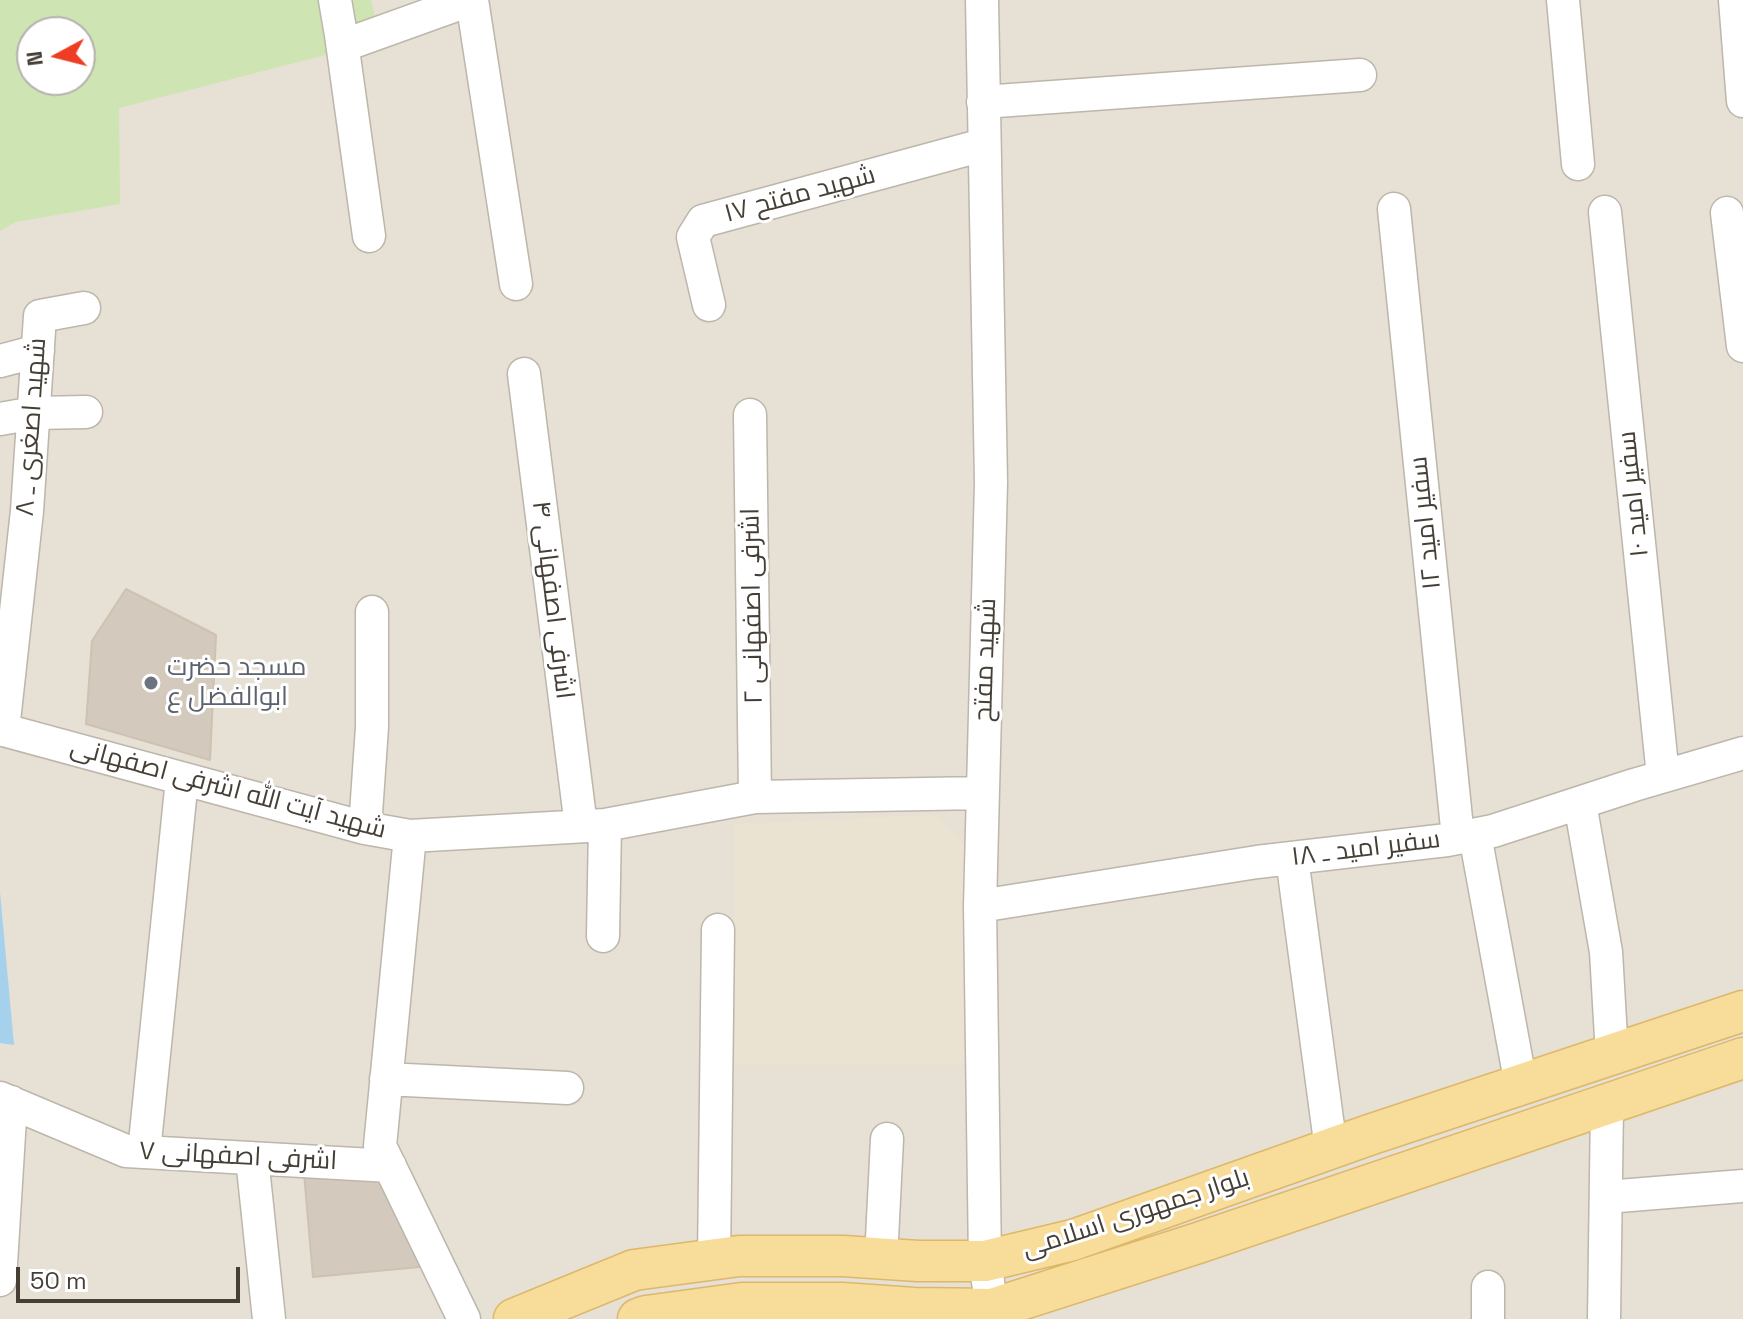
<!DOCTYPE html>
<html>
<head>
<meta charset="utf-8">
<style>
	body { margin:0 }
	#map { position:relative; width:1743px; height:1319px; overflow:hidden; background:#f2efe7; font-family:"Space Grotesk",sans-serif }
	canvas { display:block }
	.north { position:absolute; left:16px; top:16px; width:80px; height:80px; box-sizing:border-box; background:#fff; border:2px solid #b5b2af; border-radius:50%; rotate:263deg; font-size:22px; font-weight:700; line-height:32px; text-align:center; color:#453f36 }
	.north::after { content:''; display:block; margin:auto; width:28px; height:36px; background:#ee3d22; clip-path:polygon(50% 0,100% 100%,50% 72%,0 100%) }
	.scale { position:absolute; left:16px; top:1267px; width:224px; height:36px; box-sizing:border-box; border:4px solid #453f36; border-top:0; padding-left:10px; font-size:24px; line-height:28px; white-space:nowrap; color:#453f36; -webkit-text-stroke:6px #fff; paint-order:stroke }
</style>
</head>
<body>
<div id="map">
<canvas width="1743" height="1319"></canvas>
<div class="north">N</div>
<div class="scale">50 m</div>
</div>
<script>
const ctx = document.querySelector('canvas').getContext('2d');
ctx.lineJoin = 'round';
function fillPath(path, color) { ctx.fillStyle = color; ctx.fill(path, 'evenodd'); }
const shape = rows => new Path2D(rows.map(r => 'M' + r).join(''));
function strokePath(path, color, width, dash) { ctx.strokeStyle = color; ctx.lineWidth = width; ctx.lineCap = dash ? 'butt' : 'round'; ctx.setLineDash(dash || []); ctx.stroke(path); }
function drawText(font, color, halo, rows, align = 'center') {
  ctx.font = font + ' "Space Grotesk",Cairo,sans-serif'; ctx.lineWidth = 6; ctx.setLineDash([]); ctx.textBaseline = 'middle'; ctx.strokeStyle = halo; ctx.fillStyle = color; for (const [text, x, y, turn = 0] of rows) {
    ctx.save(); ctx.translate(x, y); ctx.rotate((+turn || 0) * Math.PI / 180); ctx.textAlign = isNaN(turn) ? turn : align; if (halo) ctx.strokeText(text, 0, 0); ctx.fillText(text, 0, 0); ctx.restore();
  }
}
const residential = shape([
	[0,0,1743,0,1743,1319,0,1319],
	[32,32,80,32,80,80,32,80]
]);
const education = shape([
	[935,815,966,847,969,1064,735,1064,734,824]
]);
const green = shape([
	[0,0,371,0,380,41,119,108,120,204,15,222,0,231],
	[32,32,80,32,80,80,32,80]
]);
const water = shape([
	[0,892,14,1045,0,1043]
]);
const building = shape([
	[126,589,216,635,210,760,86,724,92,641,126,589],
	[304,1173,384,1174,430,1266,313,1277,304,1173]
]);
const minor = shape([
	[335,0,341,35,353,42,470,0],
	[472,0,516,284],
	[982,0,991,482,980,906,985,1261,992,1309,992,1319],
	[1563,0,1578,164],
	[1735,0,1743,101],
	[341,35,369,236],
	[983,102,1360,75],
	[1394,209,1458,838],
	[1605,212,1663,776],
	[1727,213,1743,346],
	[709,305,693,237,703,221,983,145],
	[0,361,38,351],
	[524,374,581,826],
	[750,415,755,797],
	[0,419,34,413,86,412],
	[0,729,365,828,410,836,605,825,755,797,982,793],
	[3,730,27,511,40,316,84,308],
	[1580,803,1606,952,1612,1055],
	[365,828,372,727,372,612],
	[1475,835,1521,1085],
	[410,836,380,1146,464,1319],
	[1292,858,1331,1149],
	[980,906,1257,862,1447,840,1493,831,1634,785,1743,753],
	[603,936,605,825],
	[386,1079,567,1088],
	[0,1098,126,1151,390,1166],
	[144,1152,182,779],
	[252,1158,269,1319],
	[1606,1197,1743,1186],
	[714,1259,718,930],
	[881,1259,887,1139],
	[0,1280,11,1102],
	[1488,1319,1488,1287],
	[1604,1319,1607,1105]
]);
const major = shape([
	[514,1319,634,1270,739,1256,843,1256,918,1261,985,1261,1073,1240,1369,1135,1743,1011],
	[638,1319,646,1316,742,1303,842,1303,914,1308,992,1309,1198,1243,1743,1058]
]);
const markers = [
	[151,683,8,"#6b7280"]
];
const streetNames = [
	["شهید مفتح ۱۷",800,195,-15],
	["شهید اصغری ـ ۸",32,427,-86],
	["سفیر امید ۱۰",1634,494,-96],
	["سفیر امید ۱۲",1426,523,-96],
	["اشرفی اصفهانی ۴",552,600,83],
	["اشرفی اصفهانی ۲",753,606,-91],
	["شهید مفتح",986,660,-88],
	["شهید آیت الله اشرفی اصفهانی",228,789,15],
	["سفیر امید ـ ۱۸",1366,849,-7],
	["اشرفی اصفهانی ۷",238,1157,3],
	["بلوار جمهوری اسلامی",1136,1214,-18]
];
const worshipNames = [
	["مسجد حضرت",167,668],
	["ابوالفضل ع",167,698]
];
fillPath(residential, '#e6e0d5');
fillPath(education, '#ebe3d1');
fillPath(green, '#cee4b2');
fillPath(water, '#a6d1ec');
fillPath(building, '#d3cabd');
strokePath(building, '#cec2b0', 2);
strokePath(minor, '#bdb6aa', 35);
strokePath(major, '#ddb86a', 43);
strokePath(minor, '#fff', 32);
strokePath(major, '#f8dc9a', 40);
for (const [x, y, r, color] of markers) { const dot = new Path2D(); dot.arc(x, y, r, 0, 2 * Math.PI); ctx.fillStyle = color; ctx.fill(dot); strokePath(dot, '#fff', 3); }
drawText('26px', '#453f36', '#fff', streetNames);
drawText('26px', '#5b616d', '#fff', worshipNames, 'left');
</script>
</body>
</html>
